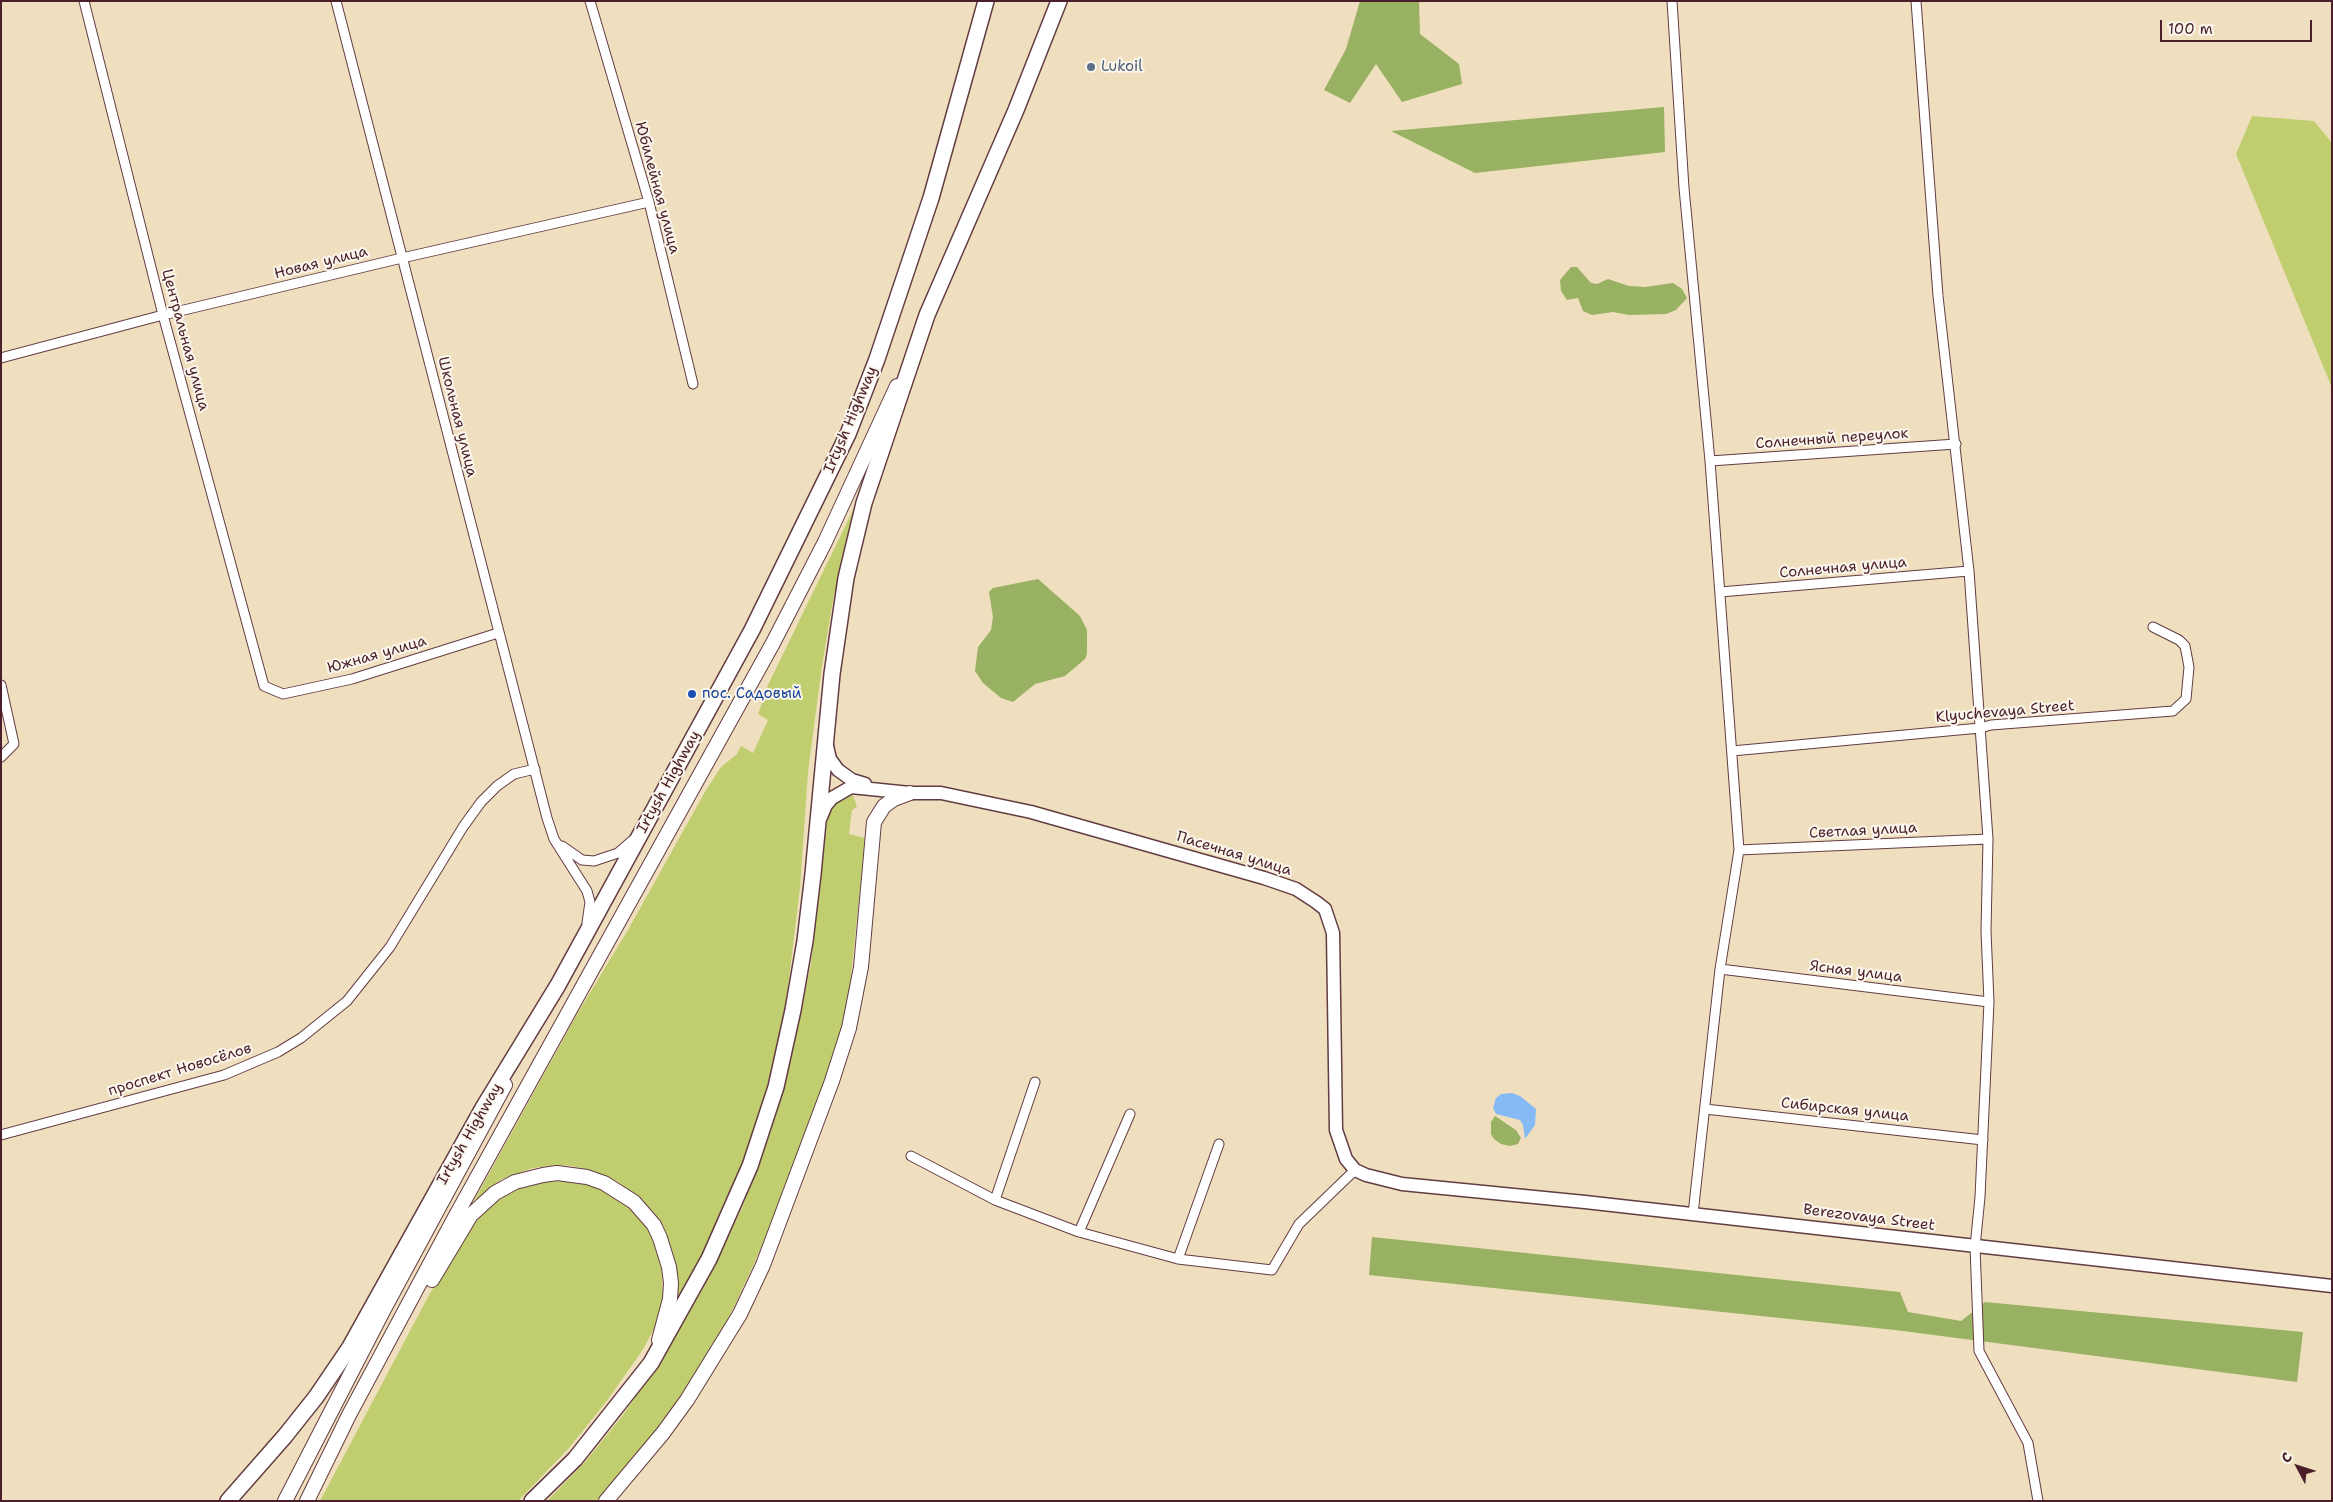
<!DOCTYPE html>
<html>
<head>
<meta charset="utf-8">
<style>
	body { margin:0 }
	#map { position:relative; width:2333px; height:1502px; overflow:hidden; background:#f0dfbf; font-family:"Shantell Sans",sans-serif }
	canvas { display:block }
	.frame { position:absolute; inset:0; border:2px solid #4a1f2b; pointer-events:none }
	.north { position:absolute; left:2273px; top:1442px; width:50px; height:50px; -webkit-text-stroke:4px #fbf7ec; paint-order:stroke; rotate:310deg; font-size:14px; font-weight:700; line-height:20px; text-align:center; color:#4a1f2b }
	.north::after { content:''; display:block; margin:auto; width:18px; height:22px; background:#4a1f2b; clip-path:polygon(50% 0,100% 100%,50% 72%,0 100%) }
	.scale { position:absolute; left:2160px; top:20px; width:152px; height:22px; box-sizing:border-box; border:2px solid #4a1f2b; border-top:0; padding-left:6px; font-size:15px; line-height:18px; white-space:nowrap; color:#4a1f2b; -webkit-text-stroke:4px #fbf7ec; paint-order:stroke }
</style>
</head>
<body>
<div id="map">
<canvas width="2333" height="1502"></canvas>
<div class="frame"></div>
<div class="north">С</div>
<div class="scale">100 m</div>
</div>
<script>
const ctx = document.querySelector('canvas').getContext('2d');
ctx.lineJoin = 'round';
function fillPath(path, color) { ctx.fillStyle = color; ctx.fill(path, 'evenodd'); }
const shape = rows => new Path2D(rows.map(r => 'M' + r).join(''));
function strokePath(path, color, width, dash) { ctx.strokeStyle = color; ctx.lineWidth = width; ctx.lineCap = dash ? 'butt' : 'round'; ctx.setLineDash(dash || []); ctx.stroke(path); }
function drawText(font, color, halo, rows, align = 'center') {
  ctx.font = font + ' "Shantell Sans",sans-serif'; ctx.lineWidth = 4; ctx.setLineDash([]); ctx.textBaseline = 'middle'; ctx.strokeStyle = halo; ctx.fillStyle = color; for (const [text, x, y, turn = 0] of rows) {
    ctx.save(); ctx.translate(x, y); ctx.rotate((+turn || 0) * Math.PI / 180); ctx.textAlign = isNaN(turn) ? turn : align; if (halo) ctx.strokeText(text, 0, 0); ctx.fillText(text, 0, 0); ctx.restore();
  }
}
const green = shape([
	[2252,116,2314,121,2332,143,2332,388,2236,154],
	[853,510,854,511,833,600,822,666,808,772,800,888,785,1011,769,1082,739,1175,701,1263,676,1305,676,1282,633,1194,618,1182,597,1172,572,1166,555,1165,533,1168,502,1179,476,1201,475,1199,576,1016,629,928,706,790,721,767,737,754,741,746,753,753,768,720,758,714,768,685],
	[853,795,857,807,852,810,849,834,865,838,849,996,841,1032,821,1092,761,1248,734,1307,705,1361,653,1435,609,1487,597,1501,547,1501,585,1462,623,1415,659,1363,700,1294,742,1208,772,1127,801,1011,811,964,827,819,830,810,836,802],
	[567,1181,599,1187,627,1203,642,1219,652,1234,660,1254,663,1293,659,1320,642,1351,606,1402,569,1448,518,1501,320,1501,429,1295,477,1217,496,1201,522,1187,544,1182]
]);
const forest = shape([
	[1360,1,1419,1,1420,34,1459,64,1462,84,1402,102,1376,64,1350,103,1324,90,1346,49],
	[1664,107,1665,152,1475,173,1391,131],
	[1571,267,1577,267,1591,283,1597,284,1608,279,1629,286,1645,287,1673,283,1682,289,1687,298,1676,310,1666,314,1629,315,1613,312,1592,315,1583,311,1578,298,1567,300,1561,291,1560,280],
	[1038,579,1080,616,1087,630,1087,654,1085,659,1065,676,1035,684,1013,702,1001,698,983,683,975,671,978,647,991,630,993,617,989,592,993,588],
	[1495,1116,1516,1130,1521,1138,1518,1144,1510,1146,1501,1144,1494,1139,1491,1134,1491,1122],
	[1372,1237,1900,1292,1908,1312,1961,1321,1985,1302,2303,1332,2297,1382,1895,1330,1369,1275]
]);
const water = shape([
	[1512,1093,1520,1096,1536,1109,1535,1125,1525,1139,1523,1125,1520,1120,1496,1114,1493,1108,1496,1098,1501,1094]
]);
const minor = shape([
	[84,1,163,315,264,686,283,694,352,679,498,633],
	[336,1,547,818,554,839,587,891,590,902,587,923],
	[590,1,649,202,693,384],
	[1672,1,1684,188,1710,461,1739,850,1720,969,1693,1214],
	[1916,1,1938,296,1969,571,1988,839,1986,931,1989,1002,1980,1197,1975,1247,1979,1351,2028,1443,2038,1501],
	[1,358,163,315,402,258,649,202],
	[1710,461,1956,444],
	[1720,592,1969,571],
	[1,685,14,744,1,757],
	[1732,751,1980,728,1991,725,2173,711,2186,699,2189,667,2185,646,2179,640,2153,627],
	[562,846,582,860,594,861,618,853,633,840],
	[1739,850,1988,839],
	[1720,969,1989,1002],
	[1705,1109,1983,1140],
	[1,1135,224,1075,278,1052,301,1038,347,1001,390,947,463,827,481,802,497,786,514,774,535,769],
	[911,1156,995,1200,1079,1232,1178,1259,1272,1270,1299,1224,1355,1170],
	[995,1200,1035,1082],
	[1079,1232,1130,1114],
	[1178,1259,1219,1144]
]);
const secondary = shape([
	[827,746,830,759,838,770,852,780,865,784],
	[821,817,826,805,832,798,851,787,910,793,941,793,1031,812,1264,878,1296,889,1316,902,1325,909,1333,933,1336,1130,1346,1159,1355,1170,1366,1175,1402,1184,1585,1202,2332,1286]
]);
const primary = shape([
	[432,1280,471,1215,495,1193,515,1182,543,1175,557,1173,587,1177,604,1183,634,1202,654,1225,660,1238,669,1267,671,1283,670,1299,659,1340],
	[285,1501,384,1309,505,1085],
	[307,1501,349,1415,454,1219,773,643,825,542,897,386],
	[606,1501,663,1433,687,1400,740,1314,763,1265,832,1081,849,1028,861,967,874,822,884,806,894,799,910,793]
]);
const trunk = shape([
	[228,1501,285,1436,316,1397,350,1347,483,1108,558,985,752,630,848,434,877,359,931,198,986,1],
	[532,1501,575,1459,651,1363,709,1259,750,1166,776,1087,793,1010,805,941,813,874,832,674,846,578,864,503,927,315,1016,110,1059,1]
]);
const markers = [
	[1091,67,5,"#5c6f8a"],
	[692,694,5,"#1a4fb4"]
];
const serviceNames = [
	["Lukoil",1101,67]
];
const streetNames = [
	["Юбилейная улица",657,188,75],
	["Новая улица",321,263,-14],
	["Центральная улица",185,340,75],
	["Школьная улица",457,417,76],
	["Irtysh Highway",851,420,-67],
	["Солнечный переулок",1832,439,-4],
	["Солнечная улица",1843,568,-5],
	["Южная улица",377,655,-16],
	["Klyuchevaya Street",2005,712,-5],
	["Irtysh Highway",669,782,-61],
	["Светлая улица",1863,831,-3],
	["Пасечная улица",1234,854,17],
	["Ясная улица",1856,972,7],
	["проспект Новосёлов",180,1070,-17],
	["Сибирская улица",1845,1110,6],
	["Irtysh Highway",470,1134,-60],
	["Berezovaya Street",1869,1218,7]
];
const transitNames = [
	["пос. Садовый",702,694]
];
fillPath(green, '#c1ce70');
fillPath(forest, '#98b162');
fillPath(water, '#86baf4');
strokePath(minor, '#633c41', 11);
strokePath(secondary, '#633c41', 15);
strokePath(primary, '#633c41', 16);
strokePath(trunk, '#633c41', 18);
strokePath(minor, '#fff', 9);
strokePath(secondary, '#fff', 12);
strokePath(primary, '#fff', 14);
strokePath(trunk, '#fff', 15);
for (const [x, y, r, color] of markers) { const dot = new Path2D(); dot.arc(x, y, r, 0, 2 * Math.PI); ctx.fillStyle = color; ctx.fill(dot); strokePath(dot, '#fbf7ec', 2); }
drawText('15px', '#4e5e75', '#fbf7ec', serviceNames, 'left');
drawText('15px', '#4a1f2b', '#fbf7ec', streetNames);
drawText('15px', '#164399', '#fbf7ec', transitNames, 'left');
</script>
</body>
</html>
